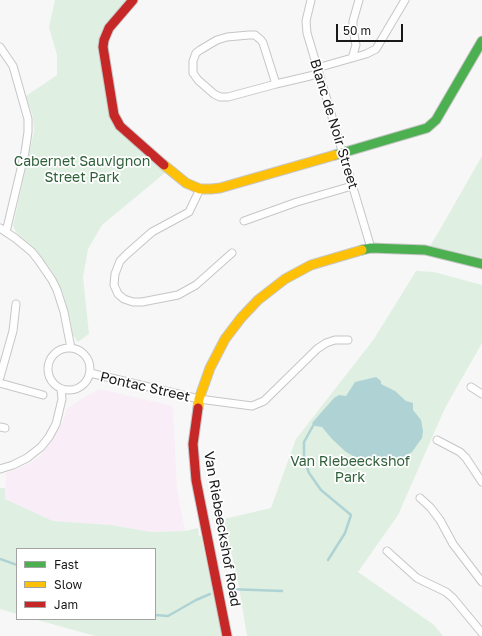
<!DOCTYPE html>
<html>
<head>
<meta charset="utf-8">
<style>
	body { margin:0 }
	#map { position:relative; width:482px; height:636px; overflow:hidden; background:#f7f7f8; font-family:"Golos Text",sans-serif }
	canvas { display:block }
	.legend { position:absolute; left:16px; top:548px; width:140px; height:72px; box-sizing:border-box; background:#fff; border:1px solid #a3a3a3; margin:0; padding:5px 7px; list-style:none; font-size:12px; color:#19191a }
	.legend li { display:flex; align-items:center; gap:8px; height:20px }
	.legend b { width:20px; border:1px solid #a3a3a3 }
	.scale { position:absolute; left:336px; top:24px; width:67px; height:18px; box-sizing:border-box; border:2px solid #19191a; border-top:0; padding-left:5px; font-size:12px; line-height:14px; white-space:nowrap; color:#19191a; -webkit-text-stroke:3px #fff; paint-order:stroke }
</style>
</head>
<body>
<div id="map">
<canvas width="482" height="636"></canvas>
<ul class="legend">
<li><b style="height:5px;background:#4caf50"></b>Fast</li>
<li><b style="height:5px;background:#ffc107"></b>Slow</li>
<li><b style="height:5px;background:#c62828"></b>Jam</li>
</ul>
<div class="scale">50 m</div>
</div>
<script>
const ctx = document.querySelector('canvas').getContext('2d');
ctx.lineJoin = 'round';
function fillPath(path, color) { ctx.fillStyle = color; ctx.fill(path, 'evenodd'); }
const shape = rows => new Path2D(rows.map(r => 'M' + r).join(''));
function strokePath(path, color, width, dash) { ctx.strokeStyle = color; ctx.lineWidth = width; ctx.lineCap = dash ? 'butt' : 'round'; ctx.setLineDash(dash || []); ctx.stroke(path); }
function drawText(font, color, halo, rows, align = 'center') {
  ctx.font = font + ' "Golos Text",sans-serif'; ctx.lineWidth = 3.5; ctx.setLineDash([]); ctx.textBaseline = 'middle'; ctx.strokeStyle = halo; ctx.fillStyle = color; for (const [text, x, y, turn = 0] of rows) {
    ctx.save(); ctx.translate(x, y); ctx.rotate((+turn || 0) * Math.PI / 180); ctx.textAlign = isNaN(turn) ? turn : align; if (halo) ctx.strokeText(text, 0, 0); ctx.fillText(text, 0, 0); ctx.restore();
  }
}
const commercial = shape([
	[100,389,173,406,177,489,185,531,151,532,111,525,53,521,5,499,6,473,25,466,40,456,50,443,63,421,67,409,84,397]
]);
const green = shape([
	[55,0,125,0,126,2,103,29,99,41,109,112,166,172,102,225,88,249,83,277,89,334,78,342,73,335,70,319,63,293,53,273,34,248,16,232,13,226,34,131,33,117,26,96,57,75,57,55,49,27],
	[482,156,482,258,430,246,438,233],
	[416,271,434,272,482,285,482,343,445,408,398,515,358,572,434,625,443,636,247,636,239,587,224,519,271,508,296,439,374,339],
	[0,488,5,488,5,499,53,521,111,525,151,532,185,531,198,528,199,536,201,536,222,636,95,636,34,619,155,619,155,549,17,549,17,614,0,609]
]);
const water = shape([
	[376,377,381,381,381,384,395,391,406,401,413,403,413,410,421,420,423,431,422,438,412,452,398,460,384,464,372,463,353,456,346,452,332,439,322,427,315,426,312,423,334,398,339,395,346,396,355,382]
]);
const stream = shape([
	[314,424,304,442,304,459,309,473,321,490,351,515,345,533,328,560],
	[0,559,17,565],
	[228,589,282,591],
	[155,615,168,616,196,600,210,594]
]);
const street = shape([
	[311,0,306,21,307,33,371,248],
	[0,47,13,66,28,119,28,132,25,152,6,232],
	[352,58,356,45,353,30,353,21,359,0],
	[317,68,366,54,376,49,405,0],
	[276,84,263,43,261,40,255,35,249,35,227,37,217,40,200,50,196,53,193,61,193,73,198,80,214,94,220,97,228,97,276,84,310,76,319,73],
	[200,189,189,212,152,232,127,254,120,261,115,274,114,285,118,294,124,299,133,302,142,302,178,295,196,285,232,253],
	[244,221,297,202,352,186],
	[0,228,15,238,32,252,39,261,52,280,57,290,64,312,71,348],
	'48 369a21 21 0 1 1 42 0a21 21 0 1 1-42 0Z',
	[90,373,199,399,252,406,264,401,317,349,326,343,335,340,348,340],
	[0,377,13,331,16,304],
	[0,383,43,395],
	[471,387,482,394],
	[0,427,5,428],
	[437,440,460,452,466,458,482,482],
	[0,469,13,465,27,458,41,447,49,437,56,424,58,416,62,399,61,389],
	[420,498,430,507,440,520,453,544,482,582],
	[387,551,417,578,446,592,453,598,482,633]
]);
const fast = shape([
	[335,155,427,128,436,120,482,41],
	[362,250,371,248,425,250,482,264]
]);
const slow = shape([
	[164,165,186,183,200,189,211,189,220,188,335,155],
	[198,408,199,399,210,368,225,339,241,318,258,300,285,279,311,265,362,250]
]);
const jam = shape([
	[133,0,109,28,104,40,103,47,114,115,120,126,164,165],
	[198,408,193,444,196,480,227,636]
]);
const streetNames = [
	["Blanc de Noir Street",334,124,73],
	["Pontac Street",145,387,13],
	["Van Riebeeckshof Road",222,529,80]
];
const parkNames = [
	["Cabernet Sauvignon",82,162],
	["Street Park",82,178],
	["Van Riebeeckshof",350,462],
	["Park",350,478]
];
fillPath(commercial, '#f9eef7');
fillPath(green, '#dfefe1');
fillPath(water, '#afd3d4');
strokePath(stream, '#afd3d4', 2.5);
strokePath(street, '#c6c6c6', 9);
strokePath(fast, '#c6c6c6', 11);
strokePath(slow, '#c6c6c6', 11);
strokePath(jam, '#c6c6c6', 11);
strokePath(street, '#fefefe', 7);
strokePath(fast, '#4caf50', 9);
strokePath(slow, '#ffc107', 9);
strokePath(jam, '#c62828', 9);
drawText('14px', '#19191a', '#fff', streetNames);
drawText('14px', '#2f603a', '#fff', parkNames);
</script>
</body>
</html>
